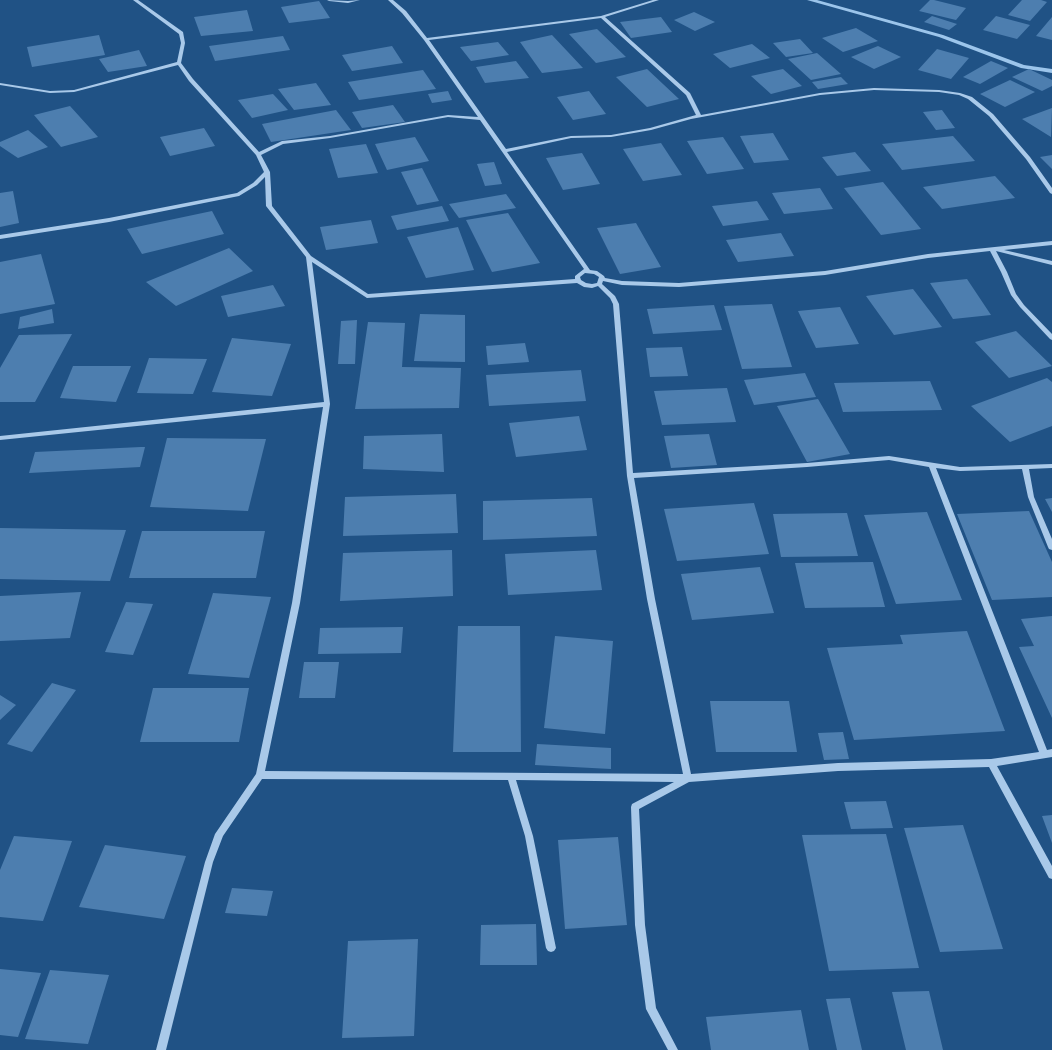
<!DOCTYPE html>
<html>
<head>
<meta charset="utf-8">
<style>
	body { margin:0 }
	canvas { display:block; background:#205285 }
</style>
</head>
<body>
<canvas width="1052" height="1050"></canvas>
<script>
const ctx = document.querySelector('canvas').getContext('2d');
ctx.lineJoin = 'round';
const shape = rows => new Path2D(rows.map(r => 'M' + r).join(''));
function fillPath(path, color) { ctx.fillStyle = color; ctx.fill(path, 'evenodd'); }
const stream = shape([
	[807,0,817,0,943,35,1024,65,1052,69,1052,73,1021,68,939,37,807,0]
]);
const building = shape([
	[930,0,934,0,966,8,956,20,919,11],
	[1022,0,1041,0,1047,2,1030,21,1008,15],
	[319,1,330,18,289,23,281,7],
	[247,10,253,31,201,36,194,17],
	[694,12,715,22,695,31,674,20],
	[932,16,957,24,949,30,924,22],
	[996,16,1030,25,1017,39,983,30],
	[661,17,672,32,631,38,620,22],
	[1052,17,1052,40,1036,36],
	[856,28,878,41,843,52,822,38],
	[597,29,626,57,596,63,569,34],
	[99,35,105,55,32,67,27,47],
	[552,35,583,68,542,73,520,42],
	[283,36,290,50,215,61,209,46],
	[800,39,813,53,786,57,773,43],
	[498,42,509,55,471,61,460,47],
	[752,44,770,58,730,68,713,54],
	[392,46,403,63,352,71,342,55],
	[878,46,901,57,874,69,851,57],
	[937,49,969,58,951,79,918,70],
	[139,50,147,66,108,72,99,59],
	[817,53,841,74,811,80,788,59],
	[516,61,529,78,485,83,476,67],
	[991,61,1008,68,980,84,963,77],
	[647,69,679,99,647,107,616,77],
	[783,69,802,86,771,94,751,76],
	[1029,69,1052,80,1052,86,1042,91,1012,77],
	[423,70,436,89,359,100,348,82],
	[841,77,848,84,818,89,812,82],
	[1010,80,1035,92,1005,107,980,94],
	[316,83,331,105,294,110,278,89],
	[448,91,452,100,432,103,428,94],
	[589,91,606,114,573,120,557,97],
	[273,94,288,110,252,118,238,100],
	[393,105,405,122,362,128,352,112],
	[70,106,98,137,61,147,34,115],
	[1052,108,1051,137,1022,119],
	[336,110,351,130,271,142,262,124],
	[942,110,955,128,936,130,923,112],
	[204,128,215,146,170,156,160,137],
	[28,130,48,147,18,158,0,146,0,142],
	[773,133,789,160,754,163,740,136],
	[953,136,975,161,902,170,882,144],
	[415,137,429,161,387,170,375,144],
	[723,137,744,169,707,174,687,141],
	[661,143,682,175,643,181,623,149],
	[366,144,378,173,338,178,329,149],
	[855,152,871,171,837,176,822,157],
	[582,153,600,184,563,190,546,158],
	[1052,155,1052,169,1040,157],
	[494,162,502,184,485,186,477,164],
	[422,168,439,201,417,205,401,172],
	[995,176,1015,198,942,209,923,187],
	[883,182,921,229,881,235,844,188],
	[820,188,833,209,784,214,772,193],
	[13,191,19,223,0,227,0,193],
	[506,194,516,208,459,218,449,204],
	[757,201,769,220,723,226,712,206],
	[442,206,449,221,397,230,391,216],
	[212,211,224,234,142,254,127,229],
	[508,213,540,263,492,272,466,220],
	[371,220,378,243,326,250,320,227],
	[636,223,661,267,620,274,597,228],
	[458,227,474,270,426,278,407,237],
	[781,233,794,256,738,262,726,240],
	[229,248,253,271,176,306,146,282],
	[41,254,55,304,0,314,0,262],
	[967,279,991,315,953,319,930,283],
	[273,285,285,306,228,317,221,296],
	[913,289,942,327,894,335,866,296],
	[772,304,792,367,742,369,724,306],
	[714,305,722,330,653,334,647,309],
	[840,307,859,344,816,348,798,311],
	[52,309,54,323,18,329,20,317],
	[420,314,465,315,465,362,414,361],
	[357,320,355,364,338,364,341,321],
	[368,322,405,323,402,367,461,368,459,408,355,409],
	[1016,331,1052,366,1009,378,975,342],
	[72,334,35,402,0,402,0,368,19,335],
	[232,338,291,344,272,396,212,392],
	[525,343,529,362,488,365,486,346],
	[682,347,688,376,650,377,646,348],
	[149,358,207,359,193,394,137,393],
	[73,366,131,366,116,402,60,398],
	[581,370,586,401,489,406,486,375],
	[805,373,816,397,754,405,744,380],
	[1047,378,1052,382,1052,426,1010,442,971,406],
	[930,381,942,410,843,412,834,383],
	[727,388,736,422,662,425,654,391],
	[818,399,850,454,807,462,777,406],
	[579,416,587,450,516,457,509,423],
	[442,434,444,472,363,469,364,436],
	[709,434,717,465,671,468,664,436],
	[167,438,266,439,248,511,150,507],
	[141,447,145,447,140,467,29,473,35,452],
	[456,494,458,533,343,536,345,497],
	[592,498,597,536,483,540,483,501],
	[1052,498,1052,512,1045,499],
	[754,503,769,554,677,561,664,509],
	[1029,511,1052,562,1052,597,992,600,957,514],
	[927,512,962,600,896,604,864,515],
	[847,513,858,556,781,557,773,514],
	[0,528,126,530,110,581,0,579],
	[142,531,265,531,256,578,129,578],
	[452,550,453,596,340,601,343,553],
	[596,550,602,590,508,595,505,554],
	[873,562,885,607,805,608,795,563],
	[760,567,774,613,692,620,681,574],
	[81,592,70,638,0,641,0,596],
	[213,593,271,597,249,678,188,674],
	[126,602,153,604,133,655,105,652],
	[1052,616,1052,718,1019,647,1034,646,1021,619],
	[458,626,520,626,521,752,453,752],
	[403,627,401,653,318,654,320,628],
	[967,631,1005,731,854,740,827,648,903,644,900,635],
	[555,636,613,641,605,734,544,728],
	[304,662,339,662,335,698,299,698],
	[52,683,76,690,32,752,7,744],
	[153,688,249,688,239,742,140,742],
	[0,695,16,705,0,720],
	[710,701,789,701,797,752,716,752],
	[843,732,849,759,824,760,818,733],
	[537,744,611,748,611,769,535,765],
	[886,801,893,828,851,829,844,802],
	[1052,815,1052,843,1042,816],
	[963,825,1003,949,940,952,904,828],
	[886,834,919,968,829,971,802,835],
	[14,836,72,841,43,921,0,917,0,870],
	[618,837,627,925,565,929,558,840],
	[105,845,186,856,164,919,79,907],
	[232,888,273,891,267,916,225,913],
	[536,924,537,965,480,965,481,925],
	[418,939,414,1036,342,1038,348,941],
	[0,969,41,973,18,1037,0,1035],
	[50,970,109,975,88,1044,25,1039],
	[929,991,943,1050,906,1050,892,992],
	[850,998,862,1050,837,1050,826,999],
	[801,1010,809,1050,711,1050,706,1017]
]);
const minor = shape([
	[133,0,138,0,183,32,185,43,181,63,193,79,259,152,282,141,330,136,448,115,478,117,424,40,402,13,388,0,393,0,406,11,427,38,601,16,653,0,659,0,605,17,690,93,701,115,820,93,874,88,939,90,960,93,972,97,993,114,1030,157,1052,188,1052,194,1050,193,1026,159,989,116,968,99,959,95,939,92,874,90,820,95,691,119,651,130,611,137,571,138,507,152,590,270,597,271,604,276,605,278,622,281,679,283,825,271,928,254,1052,241,1052,245,1004,250,1052,261,1052,265,996,251,1007,272,1016,294,1024,305,1052,334,1052,340,1050,339,1020,307,1011,295,1001,272,990,251,928,258,825,275,679,287,622,285,603,281,602,284,615,296,619,304,633,473,807,463,889,456,960,467,1052,464,1052,468,1029,469,1034,497,1052,539,1052,550,1049,549,1048,547,1028,497,1022,469,960,471,936,468,1047,750,1052,749,1052,757,997,766,1052,866,1052,879,1049,878,989,767,838,771,689,782,639,809,645,925,656,1008,678,1050,668,1050,646,1009,635,925,631,807,632,804,674,782,516,780,533,836,556,948,554,951,551,952,548,951,546,948,525,836,508,780,262,779,223,836,213,862,166,1050,156,1050,205,862,215,834,256,774,292,603,323,407,0,440,0,436,324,402,306,257,266,206,265,177,257,185,239,196,109,222,0,239,0,235,109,218,237,193,253,183,264,172,256,155,189,81,178,65,74,92,50,93,0,85,0,83,50,91,74,90,177,62,181,43,179,34,133,0],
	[601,18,686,95,696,115,650,128,611,135,571,136,506,149,429,40,601,18],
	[448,117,480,120,584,269,575,276,575,279,368,294,311,256,272,206,270,172,261,155,283,144,330,138,448,117],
	[312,262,367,298,577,283,584,287,592,288,598,286,610,298,613,304,627,476,647,599,683,774,265,771,300,603,330,404,312,262],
	[585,273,594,274,599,277,597,283,592,284,586,283,581,280,580,277,585,273],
	[889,460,929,467,1039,752,991,759,838,763,691,774,655,599,634,478,807,467,889,460],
	[327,0,348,1,360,0,348,3,329,1,327,0]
]);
fillPath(stream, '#9cc5eb');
fillPath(building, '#4d7eaf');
fillPath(minor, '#a9c9e9');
</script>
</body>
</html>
